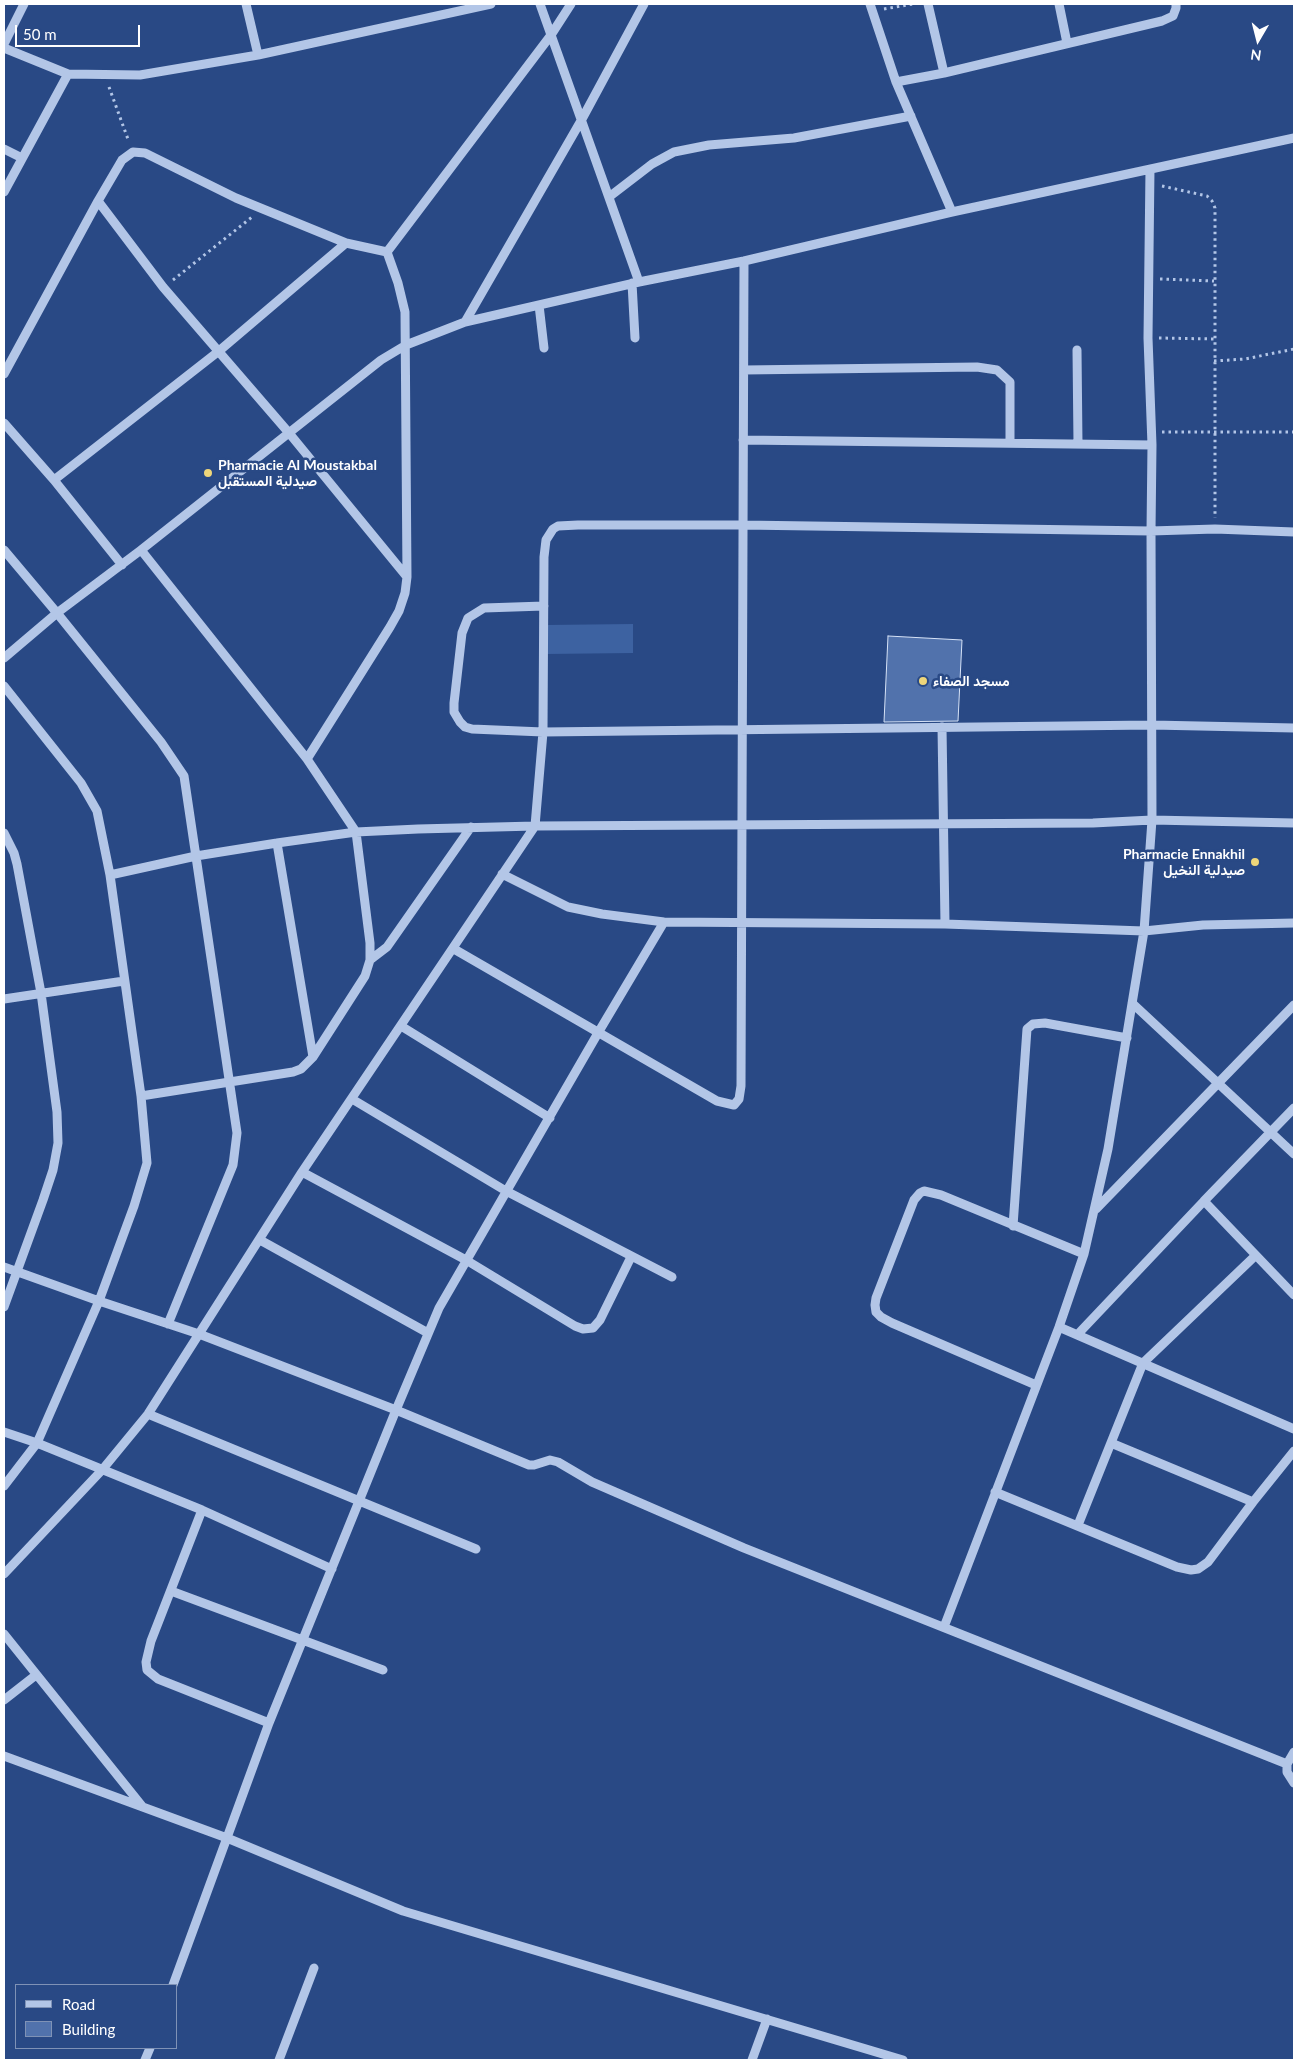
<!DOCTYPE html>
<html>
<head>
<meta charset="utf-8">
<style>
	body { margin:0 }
	#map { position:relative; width:1298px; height:2064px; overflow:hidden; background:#294985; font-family:Lato,sans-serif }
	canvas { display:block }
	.frame { position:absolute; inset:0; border:5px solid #fff; pointer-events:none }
	.legend { position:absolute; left:15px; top:1984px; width:162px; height:65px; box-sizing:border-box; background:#294985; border:1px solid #7f92b6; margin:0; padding:6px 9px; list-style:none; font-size:15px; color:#fff }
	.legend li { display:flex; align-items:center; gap:10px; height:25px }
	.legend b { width:25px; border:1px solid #7f92b6 }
	.north { position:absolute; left:1233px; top:15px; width:50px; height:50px; -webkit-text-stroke:4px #294985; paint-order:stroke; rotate:188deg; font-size:14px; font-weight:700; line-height:20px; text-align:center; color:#fff }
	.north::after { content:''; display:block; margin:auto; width:18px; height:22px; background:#fff; clip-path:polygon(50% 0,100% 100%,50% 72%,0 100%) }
	.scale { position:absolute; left:15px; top:25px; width:125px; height:22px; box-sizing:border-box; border:2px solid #fff; border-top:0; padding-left:6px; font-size:15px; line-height:18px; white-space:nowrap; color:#fff; -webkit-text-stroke:4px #294985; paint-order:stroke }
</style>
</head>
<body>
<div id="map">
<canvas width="1298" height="2064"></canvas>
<div class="frame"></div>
<ul class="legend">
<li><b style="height:6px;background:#b3c6e7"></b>Road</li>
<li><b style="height:14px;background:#5172ac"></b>Building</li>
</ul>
<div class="north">N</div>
<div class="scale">50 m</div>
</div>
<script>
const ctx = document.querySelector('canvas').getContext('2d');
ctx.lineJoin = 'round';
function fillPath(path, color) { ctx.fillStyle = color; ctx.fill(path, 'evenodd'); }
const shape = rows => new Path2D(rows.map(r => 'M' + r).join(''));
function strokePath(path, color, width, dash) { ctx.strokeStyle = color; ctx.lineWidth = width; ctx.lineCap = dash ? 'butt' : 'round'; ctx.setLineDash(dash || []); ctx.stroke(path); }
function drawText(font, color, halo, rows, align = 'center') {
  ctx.font = font + ' Lato,Vazirmatn,sans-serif'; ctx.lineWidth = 5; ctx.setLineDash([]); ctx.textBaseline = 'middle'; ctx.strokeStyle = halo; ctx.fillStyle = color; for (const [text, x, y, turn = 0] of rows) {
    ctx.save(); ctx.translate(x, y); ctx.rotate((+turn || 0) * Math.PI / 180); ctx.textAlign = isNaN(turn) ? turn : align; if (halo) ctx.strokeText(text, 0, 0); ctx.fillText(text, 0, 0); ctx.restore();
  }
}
const green = shape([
	[633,624,633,653,546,654,546,625]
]);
const building = shape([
	[888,636,962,640,958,721,884,722,888,636]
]);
const path = shape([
	[884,9,913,4],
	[109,87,129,142],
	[1162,186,1207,196,1212,201,1215,208,1215,518],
	[1160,279,1214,281],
	[173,280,252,217],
	[1159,338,1214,339],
	[1214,361,1245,359,1294,349],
	[1162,432,1294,432]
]);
const minor = shape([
	[246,4,258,55],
	[540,4,639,282],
	[870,4,896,82,952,212],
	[928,4,944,73],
	[1059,4,1067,43],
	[4,44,24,4],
	[4,48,68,74,140,75,258,55,491,4],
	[896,82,944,73,1162,21,1173,16,1176,8,1176,4],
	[4,149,22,158],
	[4,192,68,74],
	[609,197,652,164,674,152,709,145,794,138,911,116],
	[98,201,163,287,289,433,407,577],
	[387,252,551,35,571,4],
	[632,283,635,338],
	[539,305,544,348],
	[465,322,582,119,644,4],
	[1077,350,1078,444],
	[744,370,977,367,997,370,1010,382,1010,443],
	[4,374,98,201,122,160,133,152,145,153,236,198,346,243,387,252,398,283,405,312,407,577,405,593,399,611,390,627,307,759],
	[4,423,54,480,122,565],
	[743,440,1152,445],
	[54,480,219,351,346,243],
	[4,550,57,613,161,742,184,776,237,1133,233,1165,168,1324],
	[141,550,307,759,356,832,370,943,370,960,365,976,313,1057,301,1069,293,1072,141,1096],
	[544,606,484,608,468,618,462,633,454,703,454,712,460,722,465,727,472,729,543,732,1152,725,1294,728],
	[4,658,57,613,141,550,381,360,406,345,465,322,539,305,639,282,744,261,952,212,1294,138],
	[4,686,81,783,97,811,110,875,141,1096,147,1163,134,1206,99,1301,37,1443,4,1486],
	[4,833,14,853,17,864,41,993,57,1112,58,1143,53,1170,43,1200,4,1307],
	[277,843,313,1057],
	[502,874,568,907,602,914,664,922,945,924,942,727],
	[110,875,196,856,277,843,356,832,418,829,535,826,1093,823,1152,820,1294,823],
	[945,924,1144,931,1203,925,1294,923],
	[454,949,717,1101,734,1105,739,1099,741,1086,744,261],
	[370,960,387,947,471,827],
	[4,999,124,981],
	[1132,1003,1294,1154],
	[401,1026,550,1118],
	[352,1099,506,1191,672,1277],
	[1294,1108,1204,1201,1294,1295],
	[302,1172,466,1260,575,1326,583,1329,593,1328,600,1320,631,1257],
	[1096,1209,1294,1005],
	[1013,1226,1027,1029,1033,1024,1045,1023,1127,1038],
	[260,1240,428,1333],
	[4,1267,99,1301,199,1334,396,1410,529,1465,534,1465,550,1460,558,1462,592,1482,744,1548,1287,1764],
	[1059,1327,1294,1429],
	[1078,1334,1204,1201],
	[1036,1385,892,1323,881,1317,876,1312,875,1305,876,1298,914,1200,920,1193,924,1191,941,1195,1084,1254],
	[148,1414,476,1549],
	[4,1432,37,1443,202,1510,332,1569],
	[1111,1443,1253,1502],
	[995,1492,1177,1567,1191,1570,1198,1569,1208,1562,1253,1502,1294,1451],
	[202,1510,151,1641,146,1662,147,1670,158,1679,269,1723],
	[1078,1525,1143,1363,1255,1256],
	[4,1574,102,1470,148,1414,302,1172,535,826,543,732,544,557,546,540,553,529,558,526,578,525,743,525,1151,531,1215,529,1294,532],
	[171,1591,383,1670],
	[944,1627,1059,1327,1084,1254,1108,1149,1144,931,1152,820,1151,531,1152,445,1148,338,1150,169],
	[4,1634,142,1806],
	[4,1700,36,1675],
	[1294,1752,1287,1764,1287,1772,1294,1783],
	[4,1756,227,1838,403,1911,903,2060],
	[173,1985,269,1723,396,1410,439,1308,598,1033,664,922],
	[145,2060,150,2048],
	[279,2060,314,1968],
	[752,2060,767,2019]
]);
const markers = [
	[208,473,5,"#eed67a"],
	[923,681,5,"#eed67a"],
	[1255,862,5,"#eed67a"]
];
const poiNames = [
	["Pharmacie Al Moustakbal",218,465],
	["صيدلية المستقبل",218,481],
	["مسجد الصفاء",933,681],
	["Pharmacie Ennakhil",1245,854,"right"],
	["صيدلية النخيل",1245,870,"right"]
];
fillPath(green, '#3d62a1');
fillPath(building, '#5172ac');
strokePath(building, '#d6e2f6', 1);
strokePath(path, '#b3c6e7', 3, [2.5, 4]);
strokePath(minor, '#b3c6e7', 9);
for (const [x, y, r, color] of markers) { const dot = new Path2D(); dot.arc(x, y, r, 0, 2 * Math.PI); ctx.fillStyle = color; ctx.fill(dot); strokePath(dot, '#294985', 2); }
drawText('bold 14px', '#fff', '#294985', poiNames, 'left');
</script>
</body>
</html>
